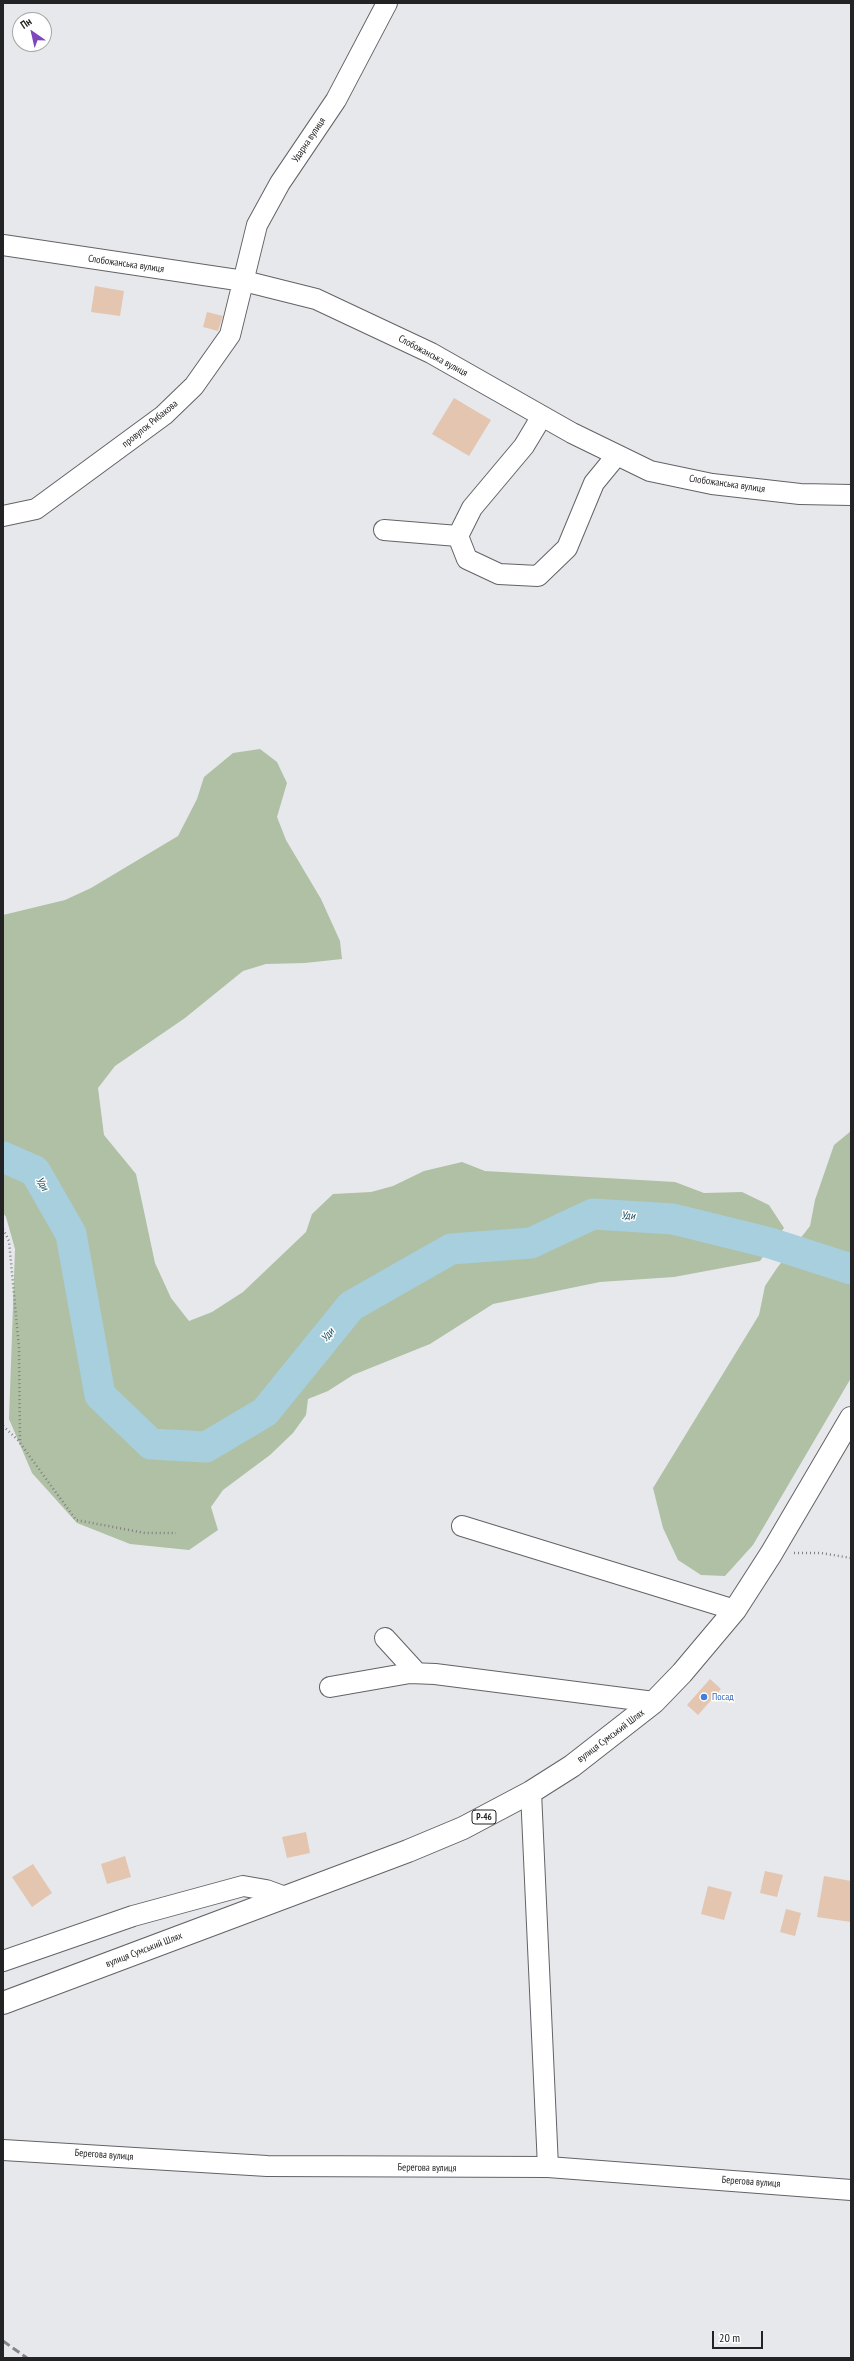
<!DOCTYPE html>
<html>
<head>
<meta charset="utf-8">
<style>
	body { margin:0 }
	#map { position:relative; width:854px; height:2361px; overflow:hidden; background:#e7e8ec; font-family:"PT Sans Narrow",sans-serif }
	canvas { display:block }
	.frame { position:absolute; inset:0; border:4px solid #232325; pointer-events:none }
	.north { position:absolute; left:12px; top:12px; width:40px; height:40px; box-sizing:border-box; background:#fff; border:1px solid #a7a7a8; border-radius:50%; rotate:326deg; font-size:11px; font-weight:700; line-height:16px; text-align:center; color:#232325 }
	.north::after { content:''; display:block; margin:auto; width:14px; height:18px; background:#8046bd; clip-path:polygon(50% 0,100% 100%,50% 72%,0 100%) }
	.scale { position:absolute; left:712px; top:2331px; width:51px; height:18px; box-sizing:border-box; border:2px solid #232325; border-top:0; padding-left:5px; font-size:12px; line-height:14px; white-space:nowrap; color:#232325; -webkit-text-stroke:3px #fff; paint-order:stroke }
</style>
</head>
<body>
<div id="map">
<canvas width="854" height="2361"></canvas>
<div class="frame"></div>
<div class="north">Пн</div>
<div class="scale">20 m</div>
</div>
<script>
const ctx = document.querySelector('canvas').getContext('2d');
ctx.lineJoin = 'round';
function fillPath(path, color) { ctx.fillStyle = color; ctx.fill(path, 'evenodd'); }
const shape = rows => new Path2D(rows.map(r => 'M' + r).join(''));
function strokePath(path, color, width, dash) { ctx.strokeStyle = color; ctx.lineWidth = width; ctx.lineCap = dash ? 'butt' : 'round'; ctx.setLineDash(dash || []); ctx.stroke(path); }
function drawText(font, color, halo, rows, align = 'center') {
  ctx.font = font + ' "PT Sans Narrow",sans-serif'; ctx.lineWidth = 3; ctx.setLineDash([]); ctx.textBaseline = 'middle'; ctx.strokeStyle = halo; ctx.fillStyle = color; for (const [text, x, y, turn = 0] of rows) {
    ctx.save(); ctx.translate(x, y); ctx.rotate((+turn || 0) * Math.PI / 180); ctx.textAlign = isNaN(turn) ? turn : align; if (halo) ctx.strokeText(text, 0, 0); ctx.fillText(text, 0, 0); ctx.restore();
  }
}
const green = shape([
	[260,749,277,762,287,783,277,817,286,840,321,899,340,941,342,959,305,963,266,964,243,971,185,1018,115,1066,98,1088,104,1135,136,1174,155,1263,171,1298,189,1321,212,1312,243,1292,306,1232,312,1214,333,1194,371,1192,393,1186,424,1171,462,1162,485,1171,675,1182,704,1193,742,1192,769,1205,784,1228,760,1261,674,1277,600,1282,493,1304,430,1344,353,1375,328,1391,308,1399,306,1415,293,1433,270,1455,223,1490,211,1507,218,1530,189,1550,130,1544,77,1523,32,1473,9,1419,15,1249,6,1217,3,1213,3,915,65,900,91,888,178,836,197,799,204,777,233,753],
	[851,1131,851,1378,753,1545,725,1576,701,1575,678,1560,663,1528,653,1488,759,1315,765,1286,777,1268,810,1226,815,1200,834,1145]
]);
const river = shape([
	[3,1157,35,1171,71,1234,100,1395,151,1444,206,1447,265,1412,351,1306,451,1249,531,1243,593,1214,673,1219,770,1243,851,1269]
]);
const building = shape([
	[95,286,124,291,120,316,91,312],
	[207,312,223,316,218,331,203,327],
	[454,398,491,420,469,456,432,434],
	[710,1679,721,1689,698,1715,687,1705],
	[306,1832,310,1853,287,1858,282,1837],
	[125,1856,131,1877,107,1884,101,1864],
	[33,1864,52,1893,32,1907,12,1877],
	[765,1871,783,1875,777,1897,760,1893],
	[824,1876,851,1881,851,1922,817,1917],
	[708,1886,732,1892,724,1920,701,1914],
	[786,1909,801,1913,795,1936,780,1932]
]);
const path = shape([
	[3,1229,9,1241,19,1348,20,1443,76,1520,145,1533,176,1533],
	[3,1426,20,1442],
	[794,1553,821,1553,851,1558]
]);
const street = shape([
	[3,245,244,281,316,299,431,353,572,433,650,471,712,484,800,494,851,495],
	[3,516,36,509,164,415,194,386,230,335,257,225,280,183,336,100,387,3],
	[384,530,458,536,467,559,499,574,538,576,567,548,594,483,617,455],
	[458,536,472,508,524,446,542,416],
	[462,1526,735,1610],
	[385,1638,417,1673],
	[330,1687,410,1673,435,1674,654,1702],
	[531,1792,548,2167],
	[3,1961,133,1916,243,1886,266,1890,285,1897],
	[3,2150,267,2166,548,2167,851,2190]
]);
const primary = shape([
	[3,2003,408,1851,463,1828,531,1792,572,1766,654,1702,682,1673,735,1610,771,1554,851,1418]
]);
const rail = shape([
	[3,2341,27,2358]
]);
const markers = [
	[704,1697,4,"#3f7fe0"]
];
const shields = [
	[484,1817,24]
];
const shieldNames = [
	["Р-46",484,1817]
];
const streetNames = [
	["Ударна вулиця",309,140,-56],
	["Слобожанська вулиця",126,264,8],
	["Слобожанська вулиця",433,356,28],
	["провулок Рибакова",150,424,-39],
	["Слобожанська вулиця",727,484,8],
	["вулиця Сумський Шлях",611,1736,-37],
	["вулиця Сумський Шлях",144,1950,-21],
	["Берегова вулиця",104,2155,4],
	["Берегова вулиця",427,2168,1],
	["Берегова вулиця",751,2182,4]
];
const shopNames = [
	["Посад",712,1697]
];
const waterNames = [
	["Уди",42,1184,60],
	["Уди",628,1216,3],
	["Уди",328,1335,-51]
];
fillPath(green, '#afc0a5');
strokePath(river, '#a7cfde', 31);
fillPath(building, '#e4c5af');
strokePath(street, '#636367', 22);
strokePath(primary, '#636367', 24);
strokePath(path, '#7f7f82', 2.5, [1, 3]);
strokePath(street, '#fff', 20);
strokePath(primary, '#fff', 22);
strokePath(rail, '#858588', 3, [8, 4]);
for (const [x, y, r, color] of markers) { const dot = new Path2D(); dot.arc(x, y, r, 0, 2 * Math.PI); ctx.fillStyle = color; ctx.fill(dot); strokePath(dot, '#fff', 1.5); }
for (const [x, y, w] of shields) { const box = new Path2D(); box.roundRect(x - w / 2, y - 7, w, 14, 3); ctx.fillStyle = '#fff'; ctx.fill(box); strokePath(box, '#232325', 1); }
drawText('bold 9px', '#232325', null, shieldNames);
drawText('10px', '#232325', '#fff', streetNames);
drawText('10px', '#366cbe', '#fff', shopNames, 'left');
drawText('italic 11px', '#1b5161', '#fff', waterNames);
</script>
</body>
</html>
